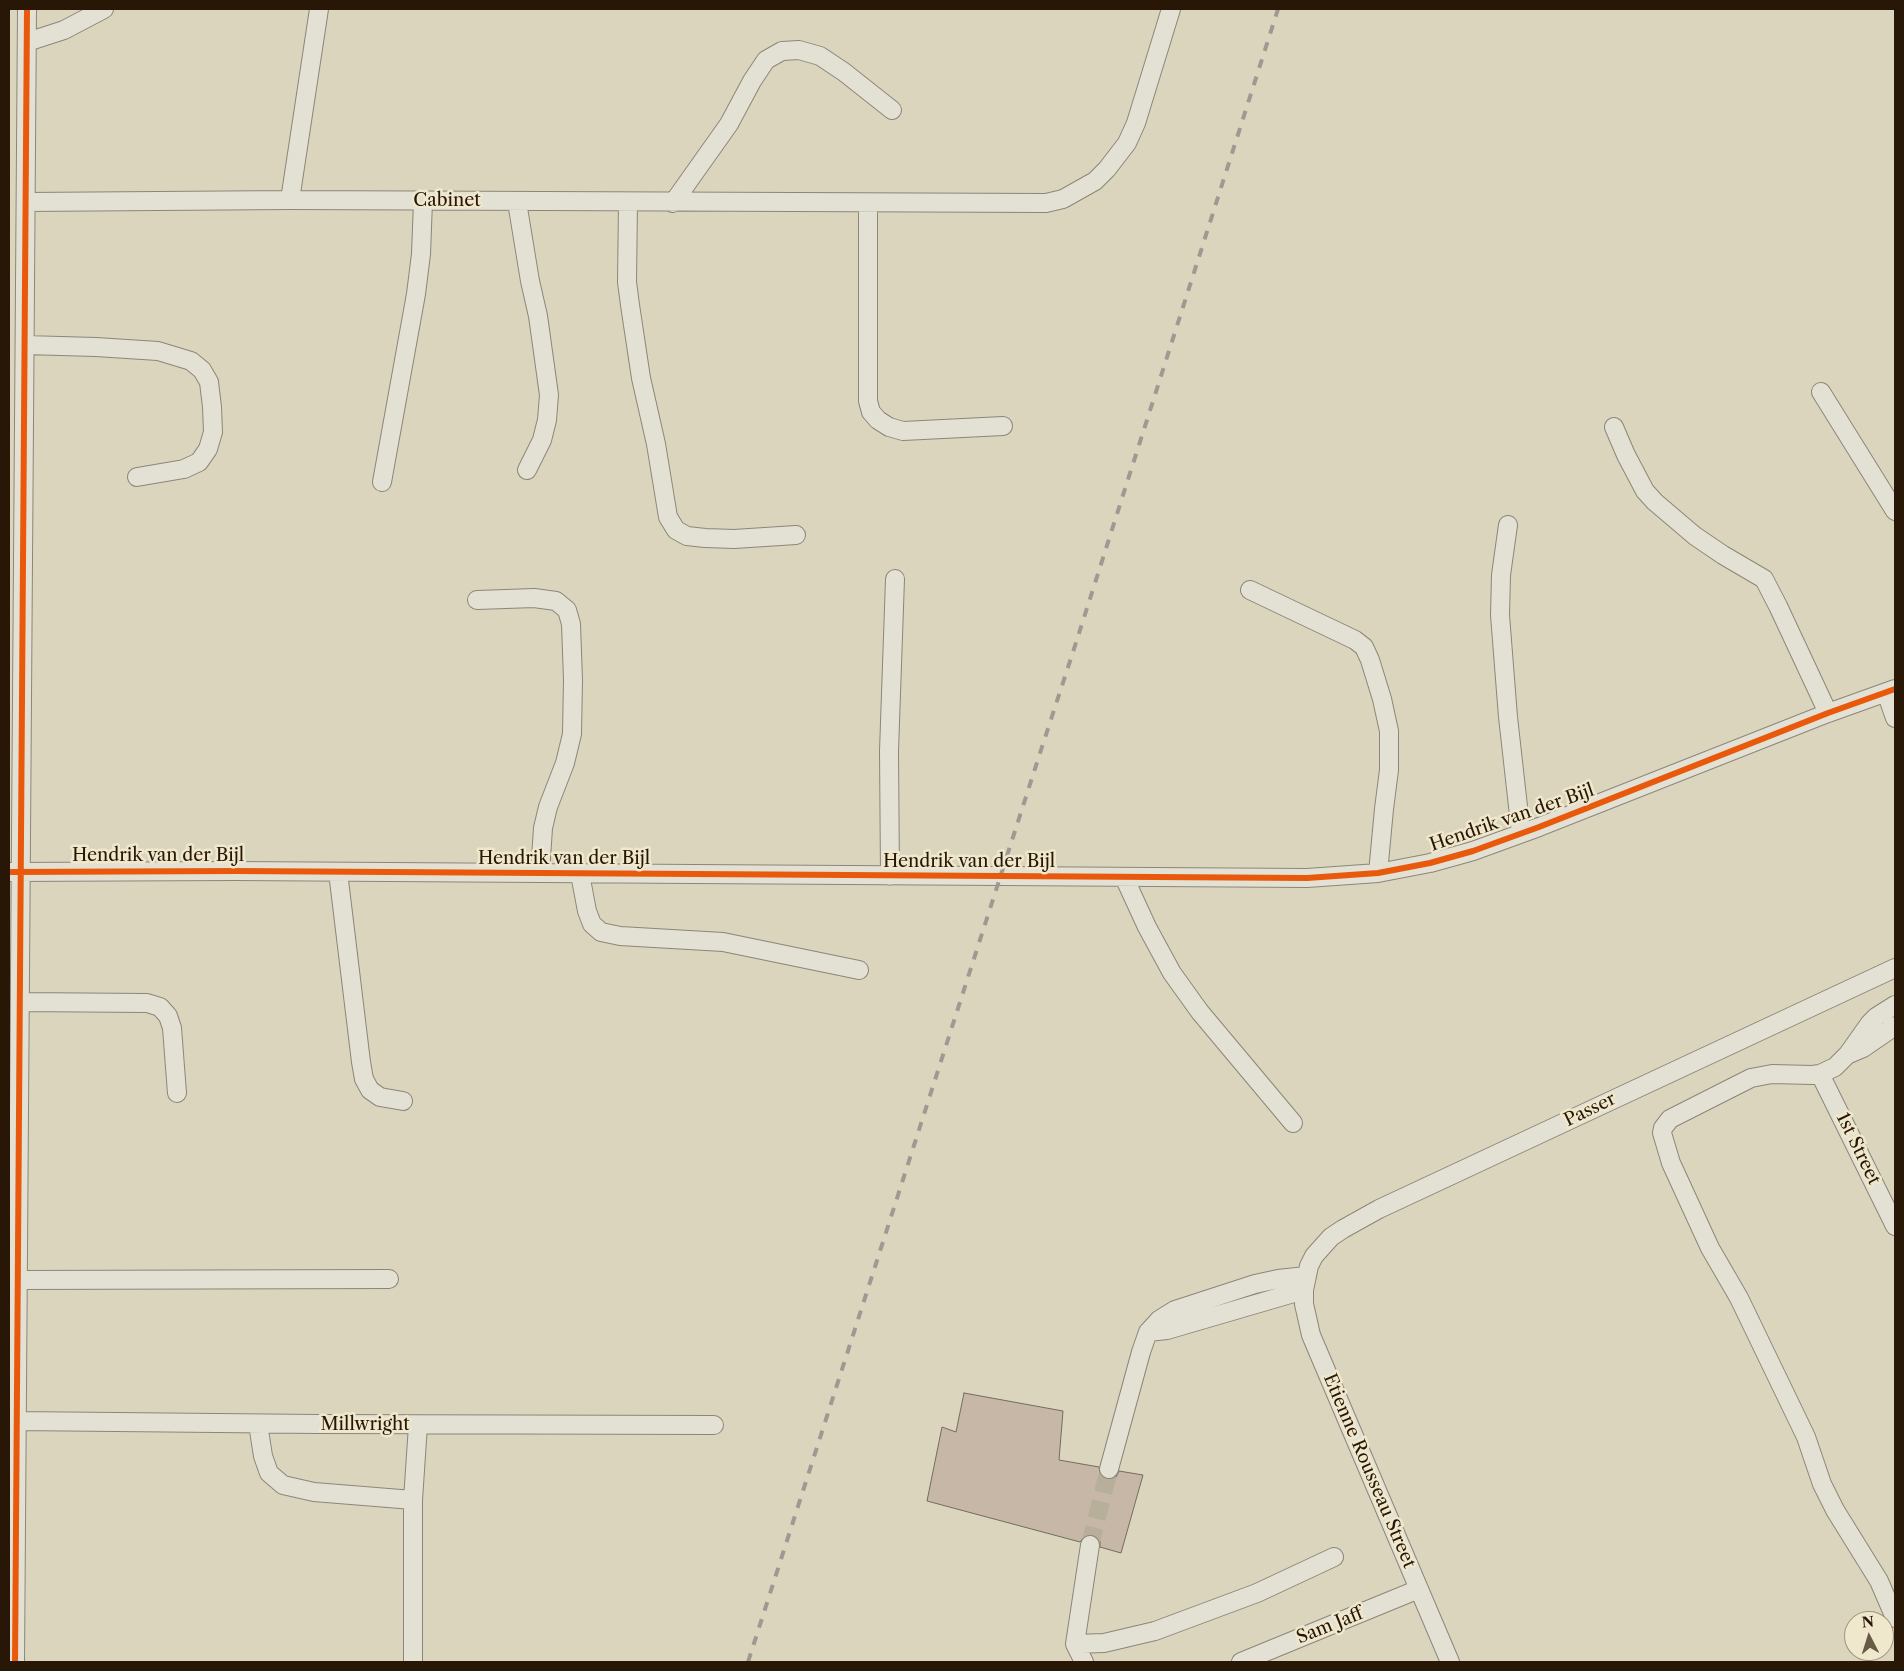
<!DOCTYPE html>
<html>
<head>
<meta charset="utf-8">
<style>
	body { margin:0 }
	#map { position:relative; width:1904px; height:1671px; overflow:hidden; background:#dbd5be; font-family:"Libre Caslon Text",serif }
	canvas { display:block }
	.frame { position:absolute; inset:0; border:10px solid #281707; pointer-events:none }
	.north { position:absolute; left:1844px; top:1611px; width:50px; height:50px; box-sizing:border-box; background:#efe8cd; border:1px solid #9f947e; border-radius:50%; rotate:355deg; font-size:14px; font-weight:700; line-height:20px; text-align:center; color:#281707 }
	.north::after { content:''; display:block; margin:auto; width:18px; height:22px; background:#675a47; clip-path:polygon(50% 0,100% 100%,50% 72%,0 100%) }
</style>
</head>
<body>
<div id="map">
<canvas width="1904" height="1671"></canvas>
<div class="frame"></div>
<div class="north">N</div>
</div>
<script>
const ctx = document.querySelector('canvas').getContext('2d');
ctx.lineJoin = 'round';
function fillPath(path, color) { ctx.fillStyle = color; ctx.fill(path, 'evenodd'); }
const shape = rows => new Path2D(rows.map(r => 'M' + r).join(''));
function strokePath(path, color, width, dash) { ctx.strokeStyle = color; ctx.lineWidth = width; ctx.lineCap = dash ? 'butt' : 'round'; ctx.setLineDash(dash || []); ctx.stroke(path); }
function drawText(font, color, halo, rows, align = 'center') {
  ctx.font = font + ' "Libre Caslon Text",serif'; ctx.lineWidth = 5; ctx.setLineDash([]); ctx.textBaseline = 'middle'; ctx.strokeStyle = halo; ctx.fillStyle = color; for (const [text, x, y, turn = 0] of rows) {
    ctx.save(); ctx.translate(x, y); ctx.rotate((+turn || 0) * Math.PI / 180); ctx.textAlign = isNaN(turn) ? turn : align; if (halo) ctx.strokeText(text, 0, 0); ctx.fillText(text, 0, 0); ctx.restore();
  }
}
const building = shape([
	[964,1393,1063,1411,1059,1460,1099,1467,1101,1476,1107,1479,1116,1477,1119,1471,1143,1475,1121,1553,1100,1547,1100,1541,1092,1535,1086,1535,1080,1542,927,1501,942,1427,956,1432,964,1393]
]);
const minorTunnel = shape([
	[1090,1545,1109,1469]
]);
const minor = shape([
	[27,42,64,30,104,9],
	[290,200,319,9],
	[26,202,290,200,1046,203,1063,199,1095,181,1107,169,1127,143,1136,123,1171,9],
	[517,202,530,281,538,316,549,395,547,420,542,440,527,470],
	[628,203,627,282,630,305,641,378,656,444,668,517,676,530,687,536,705,538,734,539,796,535],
	[673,203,729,124,752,81,766,60,782,51,799,50,820,56,844,72,892,110],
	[868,203,868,401,871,412,878,420,889,427,903,431,1003,426],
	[25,345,96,347,158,351,191,361,202,370,209,382,212,407,213,432,208,449,199,462,184,469,137,477],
	[1821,392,1895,511],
	[1614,427,1626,455,1645,491,1655,502,1695,536,1723,555,1764,579,1778,606,1828,713],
	[382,482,416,294,421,254,423,201],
	[1508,525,1501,575,1500,615,1508,717,1521,833],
	[1250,590,1355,640,1364,647,1370,660,1382,699,1389,731,1389,770,1384,809,1378,873],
	[477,600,534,598,556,601,567,610,571,624,573,680,572,734,565,763,548,807,543,828,540,873],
	[1886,692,1895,718],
	[9,872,235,871,1307,878,1378,873,1430,863,1473,851,1539,827,1828,713,1895,689],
	[338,872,361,1062,364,1079,370,1090,380,1097,403,1101],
	[580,874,587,911,592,924,601,932,620,936,723,942,859,970],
	[890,876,889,751,895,579],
	[1124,877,1147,927,1172,973,1200,1012,1293,1123],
	[20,1002,147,1003,160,1007,168,1016,172,1028,177,1093],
	[1895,1005,1876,1017,1870,1023,1848,1054,1835,1067,1820,1074,1812,1075,1772,1074,1751,1078,1670,1119,1663,1128,1662,1133,1671,1163,1710,1248,1739,1298,1806,1437,1822,1484,1835,1510,1879,1581,1895,1618],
	[1849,1054,1863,1048,1895,1026],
	[1820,1074,1895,1226],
	[18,1280,389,1279],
	[1148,1332,1167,1330,1304,1290],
	[16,1421,317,1424,714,1425],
	[258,1424,263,1456,269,1473,283,1485,314,1492,413,1500],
	[1109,1469,1141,1352,1148,1332,1159,1320,1175,1310,1255,1284,1278,1279,1306,1276],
	[1075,1644,1104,1643,1155,1631,1257,1593,1334,1557],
	[15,1662,27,9],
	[413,1662,413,1500,418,1425],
	[1084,1662,1075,1644,1090,1545],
	[1241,1662,1419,1589],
	[1450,1662,1311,1335,1304,1304,1304,1290,1309,1266,1314,1256,1331,1237,1343,1229,1379,1209,1895,968]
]);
const rail = shape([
	[748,1662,1041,750,1073,652,1278,9]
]);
const cycleway = shape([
	[9,872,235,871,1307,878,1378,873,1430,863,1473,851,1539,827,1828,713,1895,689],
	[15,1662,27,9]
]);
const streetNames = [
	["Cabinet",447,201],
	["Hendrik van der Bijl",1512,818,-19],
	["Hendrik van der Bijl",158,856],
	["Hendrik van der Bijl",564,859],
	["Hendrik van der Bijl",969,862],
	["Passer",1590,1110,-26],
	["1st Street",1858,1149,64],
	["Millwright",365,1425],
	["Etienne Rousseau Street",1369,1471,67],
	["Sam Jaff",1330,1626,-22]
];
fillPath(building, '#c7b7a7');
strokePath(building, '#726c5f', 1);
strokePath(minorTunnel, '#b7af99', 18, [18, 9]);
strokePath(minor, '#8c8678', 20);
strokePath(minor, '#e3e0d4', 18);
strokePath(rail, '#9f9a91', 4, [9, 9]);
strokePath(cycleway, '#e8590c', 6);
drawText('18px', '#281707', '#efe8cd', streetNames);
</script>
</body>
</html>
